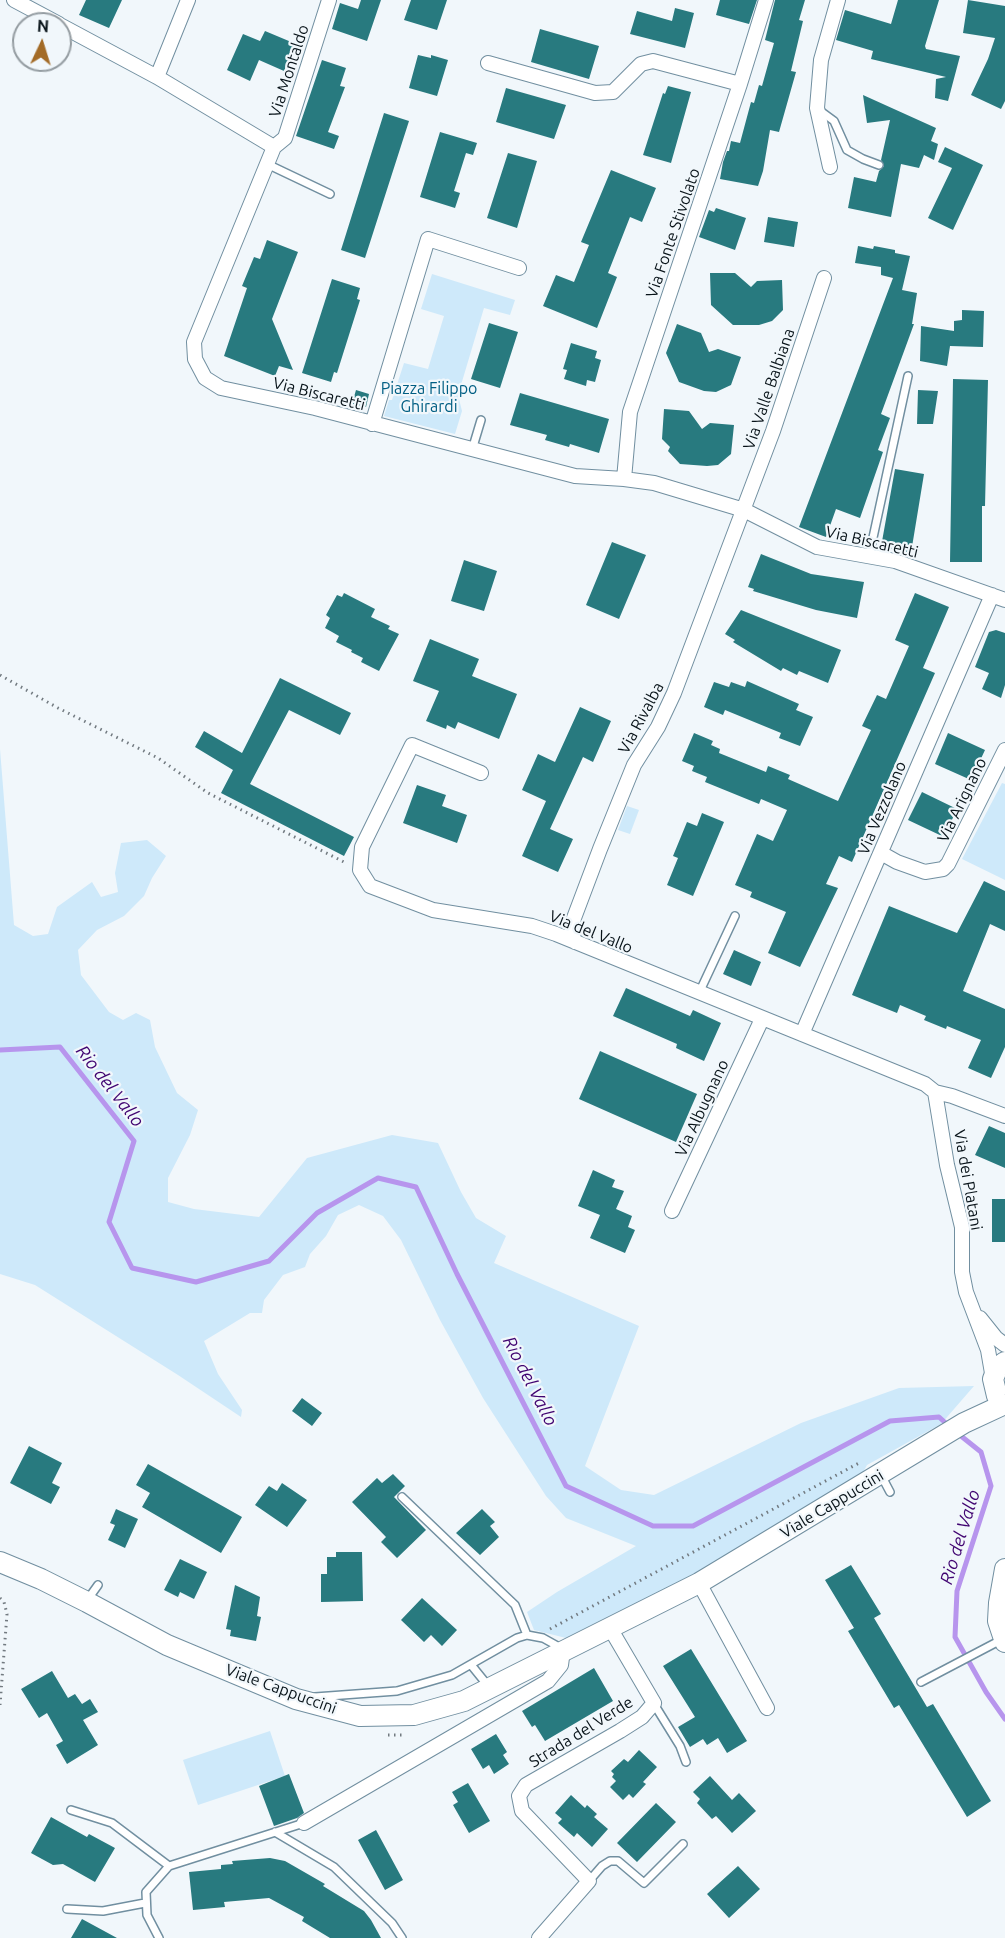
<!DOCTYPE html>
<html>
<head>
<meta charset="utf-8">
<style>
	body { margin:0 }
	#map { position:relative; width:1005px; height:1938px; overflow:hidden; background:#f1f7fb; font-family:Ubuntu,sans-serif }
	canvas { display:block }
	.north { position:absolute; left:12px; top:12px; width:60px; height:60px; box-sizing:border-box; background:#f1f7fb; border:2px solid #949ca1; border-radius:50%; rotate:4deg; font-size:16px; font-weight:700; line-height:24px; text-align:center; color:#081319 }
	.north::after { content:''; display:block; margin:auto; width:21px; height:27px; background:#a36b27; clip-path:polygon(50% 0,100% 100%,50% 72%,0 100%) }
</style>
</head>
<body>
<div id="map">
<canvas width="1005" height="1938"></canvas>
<div class="north">N</div>
</div>
<script>
const ctx = document.querySelector('canvas').getContext('2d');
ctx.lineJoin = 'round';
function fillPath(path, color) { ctx.fillStyle = color; ctx.fill(path, 'evenodd'); }
const shape = rows => new Path2D(rows.map(r => 'M' + r).join(''));
function strokePath(path, color, width, dash) { ctx.strokeStyle = color; ctx.lineWidth = width; ctx.lineCap = dash ? 'butt' : 'round'; ctx.setLineDash(dash || []); ctx.stroke(path); }
function drawText(font, color, halo, rows, align = 'center') {
  ctx.font = font + ' Ubuntu,sans-serif'; ctx.lineWidth = 4.5; ctx.setLineDash([]); ctx.textBaseline = 'middle'; ctx.strokeStyle = halo; ctx.fillStyle = color; for (const [text, x, y, turn = 0] of rows) {
    ctx.save(); ctx.translate(x, y); ctx.rotate((+turn || 0) * Math.PI / 180); ctx.textAlign = isNaN(turn) ? turn : align; if (halo) ctx.strokeText(text, 0, 0); ctx.fillText(text, 0, 0); ctx.restore();
  }
}
const green = shape([
	[432,274,515,300,510,315,484,308,458,395,462,411,455,434,384,416,389,400,392,400,404,363,428,369,444,316,421,309],
	[0,749,14,925,33,936,48,934,57,907,92,882,101,897,118,892,115,873,121,843,147,840,166,856,152,878,144,896,124,916,97,930,78,950,81,975,109,1012,123,1020,136,1013,150,1020,155,1047,177,1093,198,1110,190,1135,168,1178,168,1202,194,1209,259,1217,307,1158,392,1135,438,1143,461,1192,476,1218,506,1236,494,1263,639,1326,585,1466,621,1490,654,1495,801,1423,899,1388,974,1386,941,1424,867,1465,860,1478,696,1573,566,1638,534,1630,527,1612,557,1592,636,1546,566,1518,546,1496,483,1398,440,1320,401,1240,383,1216,359,1205,338,1215,326,1236,310,1254,305,1267,283,1275,264,1300,262,1313,250,1313,204,1341,218,1374,242,1410,241,1417,178,1375,35,1285,0,1274],
	[1002,783,1005,784,1005,880,962,859],
	[627,806,639,810,630,834,618,830],
	[270,1731,285,1776,198,1805,183,1760]
]);
const stream = shape([
	[0,1050,60,1047,134,1141,109,1222,132,1268,196,1282,269,1261,317,1213,378,1178,416,1187,457,1274,566,1486,653,1526,693,1526,890,1421,939,1417,949,1426],
	[956,1432,981,1452,991,1486,957,1591,955,1637,986,1692,1005,1719]
]);
const building = shape([
	[86,0,122,0,109,28,79,15],
	[361,0,381,0,367,41,332,29,340,3,358,9],
	[411,0,447,0,437,30,404,20],
	[720,0,757,0,749,24,716,15],
	[775,0,805,0,799,20,803,21,791,71,796,72,779,132,770,130,763,171,758,186,720,179,723,162,727,151,729,151,731,141,740,143,751,102,754,103,759,85,762,86,774,43,765,40],
	[898,0,939,0,925,46,926,49,960,56,948,101,935,98,936,79,946,77,871,59,873,51,836,40,845,10,891,24],
	[968,0,1005,6,1005,101,1001,109,971,95,988,59,995,38,963,33],
	[675,8,694,13,685,48,630,34,637,11,672,21],
	[540,29,599,46,589,79,531,62],
	[265,31,296,44,284,71,259,60,250,81,227,70,243,34,260,41],
	[418,55,431,58,431,55,448,60,437,96,409,88],
	[322,60,346,68,340,86,345,87,328,132,339,136,334,149,296,136],
	[668,86,691,92,671,163,643,155,663,93,665,94],
	[506,88,566,105,554,139,496,122],
	[863,95,936,128,931,141,938,144,934,160,924,155,919,168,901,164,891,217,848,208,854,177,876,182,879,171,884,166,881,160,890,120,867,123],
	[384,113,409,121,365,258,341,250],
	[440,132,477,143,473,155,466,153,454,191,460,193,455,208,420,197],
	[945,147,983,165,953,230,928,218,952,168,938,162],
	[508,153,537,161,517,228,487,218],
	[611,170,656,188,642,222,630,217,608,273,617,277,597,328,543,306,556,275,574,282,589,245,581,242],
	[716,208,746,218,735,250,699,237,709,210,714,212],
	[768,217,798,222,794,247,764,242],
	[267,240,298,252,272,319,293,370,279,366,275,376,224,356,247,288,242,286,254,257,260,259],
	[858,246,873,249,874,246,895,250,895,253,910,256,902,290,917,293,912,324,914,324,881,414,890,418,878,450,883,452,860,518,836,509,826,537,799,527,893,278,881,275,881,267,855,263],
	[710,273,735,273,751,287,757,281,782,280,783,310,772,321,759,325,733,325,711,305],
	[332,279,360,288,357,299,360,300,337,373,334,372,331,382,302,373],
	[962,310,984,311,983,347,950,346,947,366,920,361,921,326,954,331,954,321,962,320],
	[489,323,518,332,500,388,471,379],
	[677,324,701,333,709,352,718,349,741,357,731,385,716,392,704,391,679,382,666,353],
	[571,343,597,351,595,358,601,360,595,382,587,380,586,386,564,379,567,370,563,369],
	[953,379,988,380,985,506,982,506,982,562,950,562],
	[356,390,369,394,366,407,352,404],
	[918,390,938,391,933,424,917,424],
	[520,393,609,419,599,453,570,444,569,447,545,440,547,435,510,425],
	[664,409,689,411,702,429,710,423,734,425,731,454,718,465,707,466,680,464,668,451,670,447,662,439],
	[895,469,924,474,911,553,881,547],
	[612,542,646,555,619,619,586,605],
	[761,554,811,574,864,582,857,618,816,610,753,591,754,589,748,587],
	[464,560,497,571,484,611,451,601],
	[344,593,375,609,371,617,390,626,388,629,399,634,379,671,361,662,363,658,351,652,352,650,336,642,339,636,325,628,330,618,326,615,337,595,342,597],
	[915,593,949,607,923,668,935,673,852,862,839,856,826,884,838,888,800,967,768,953,786,912,750,897,752,892,735,885,757,834,773,841,787,810,761,799,759,804,705,782,707,777,692,771,694,766,682,761,694,733,713,741,711,745,720,749,719,753,766,772,768,766,790,775,788,779,838,801,871,730,862,726,877,695,886,699,909,646,895,640],
	[741,610,841,650,828,683,799,671,797,675,783,668,781,671,733,642,735,640,725,634],
	[996,630,1005,633,1005,685,1001,698,982,689,989,673,975,667,989,632],
	[430,639,479,659,472,676,517,694,499,739,458,722,455,729,447,725,446,729,426,721,439,691,413,681],
	[280,678,351,713,340,735,289,710,250,784,354,837,344,856,221,793,233,770,195,747,204,731,242,753],
	[747,681,799,704,796,710,813,717,800,746,779,738,781,733,725,710,723,715,704,707,714,682,729,687,731,682,745,687],
	[580,707,611,721,593,762,583,757,550,829,573,839,558,872,522,856,546,801,522,790,538,754,555,762],
	[948,733,985,750,971,780,935,764],
	[417,785,446,795,442,806,467,815,457,843,403,823],
	[922,792,957,809,944,837,908,820],
	[702,813,724,822,693,896,667,885,678,858,673,856,687,822,697,826],
	[984,881,1005,891,1005,931,990,924,963,991,1005,1009,1005,1047,991,1078,968,1068,981,1040,947,1026,946,1029,924,1020,926,1016,900,1005,897,1013,852,995,889,906,957,933],
	[734,950,761,962,751,986,723,974],
	[626,988,690,1016,693,1010,721,1023,704,1061,676,1048,677,1044,613,1016],
	[600,1051,697,1094,676,1142,579,1099],
	[989,1126,1005,1133,1005,1168,975,1155],
	[593,1170,615,1180,612,1187,624,1191,616,1209,632,1216,628,1227,635,1230,625,1253,590,1238,600,1215,578,1206],
	[992,1199,1005,1199,1005,1242,992,1242],
	[302,1398,322,1413,312,1426,292,1411],
	[29,1446,62,1463,52,1483,60,1487,51,1504,10,1483],
	[148,1464,242,1517,221,1553,142,1507,150,1493,136,1485],
	[393,1474,405,1486,394,1497,426,1530,397,1558,381,1542,386,1537,352,1502,377,1478,382,1483],
	[282,1483,307,1500,287,1527,255,1505,269,1486,277,1491],
	[116,1509,138,1519,125,1548,108,1540,115,1525,110,1523],
	[482,1509,495,1522,490,1526,499,1537,480,1555,456,1533],
	[336,1552,362,1552,363,1601,321,1602,321,1574,327,1574,327,1557,336,1557],
	[180,1559,207,1572,194,1599,180,1592,178,1597,164,1590],
	[851,1565,881,1614,874,1618,927,1707,933,1704,991,1801,967,1817,899,1705,894,1708,848,1631,854,1628,825,1580],
	[235,1585,260,1597,257,1616,261,1617,256,1641,230,1636,231,1630,226,1629],
	[422,1598,457,1630,442,1646,431,1635,424,1642,401,1620],
	[691,1649,747,1741,727,1753,718,1738,707,1745,703,1739,690,1747,678,1727,695,1717,663,1666],
	[594,1668,613,1701,545,1741,535,1725,532,1727,522,1711],
	[52,1671,68,1698,75,1694,82,1704,90,1699,98,1712,83,1720,98,1745,67,1764,56,1745,63,1741,47,1713,39,1718,21,1689],
	[496,1734,507,1752,503,1755,509,1764,494,1774,489,1765,483,1769,471,1749],
	[639,1750,657,1767,643,1782,646,1784,633,1798,629,1794,623,1800,610,1787,616,1781,612,1777,614,1774,611,1771,624,1759,628,1762],
	[289,1774,304,1813,297,1818,274,1826,259,1786],
	[710,1776,732,1800,739,1793,756,1811,732,1833,716,1816,712,1819,697,1803,700,1799,693,1792],
	[468,1783,490,1821,469,1833,453,1805,458,1802,452,1792],
	[571,1795,585,1808,587,1805,597,1814,594,1817,608,1829,592,1847,577,1833,574,1837,558,1823,562,1819,555,1813],
	[656,1803,676,1822,637,1862,617,1843],
	[51,1817,87,1837,89,1834,115,1848,95,1882,63,1864,53,1865,31,1853],
	[376,1830,403,1880,385,1890,358,1840],
	[270,1858,285,1861,325,1884,323,1886,364,1911,371,1920,381,1938,330,1938,302,1921,304,1917,269,1898,224,1902,225,1907,193,1910,189,1872,221,1869,221,1865,233,1864,232,1861],
	[738,1866,760,1889,729,1918,707,1894],
	[82,1919,117,1938,71,1938]
]);
const path = shape([
	[0,675,58,708,158,758,208,793,346,863],
	[0,1598,4,1602,7,1614,0,1705],
	[550,1629,859,1463],
	[388,1735,405,1735]
]);
const service = shape([
	[819,110,834,121,847,150,863,159,879,165],
	[267,164,330,194],
	[472,450,481,420],
	[869,556,908,376],
	[699,993,735,916],
	[881,1475,890,1492],
	[402,1497,515,1605,527,1635],
	[88,1599,98,1585],
	[472,1666,489,1687],
	[921,1682,1001,1640],
	[315,1697,397,1691,452,1675,517,1638,527,1635,543,1638,561,1648],
	[654,1704,680,1746,686,1762],
	[71,1810,112,1823,169,1866],
	[275,1832,334,1867,392,1923,402,1938],
	[589,1881,602,1866,610,1861,618,1861,644,1883,683,1844],
	[67,1909,103,1911,145,1903],
	[159,1938,147,1915,146,1892,169,1866,304,1823]
]);
const minor = shape([
	[14,0,59,24],
	[60,25,157,77,274,147,194,342,195,359,205,378,221,388,315,408,575,476,624,479,654,483,744,510,817,547,895,561,1005,600],
	[488,63,595,93,613,92,641,64,653,61,740,84],
	[157,77,188,0],
	[274,147,285,138,329,0],
	[830,167,817,108,821,60,838,0],
	[372,424,428,239,519,268],
	[624,479,630,412,740,84,766,0],
	[481,773,412,745,362,847,360,870,370,886,433,910,532,926,556,934,925,1084,935,1092,952,1096,1005,1116],
	[881,853,897,862,925,872,943,869,948,864,1005,750],
	[575,942,572,932,574,918,600,849,634,765,658,727,674,693,773,431,824,278],
	[802,1034,992,595],
	[935,1092,947,1165,962,1227,962,1272,966,1292,988,1350,993,1379],
	[672,1211,762,1019],
	[980,1318,996,1338,1005,1345],
	[699,1583,767,1708],
	[304,1823,548,1681,561,1665,563,1650],
	[539,1938,589,1881,522,1811,519,1796,526,1785,620,1731,642,1717,654,1703,610,1628]
]);
const secondary = shape([
	[0,1562,41,1579,87,1602,167,1645,296,1699,360,1716,414,1715,464,1701,699,1583,964,1423,1005,1404,997,1396,993,1379,998,1367,1005,1362],
	[1005,1569,999,1603,998,1621,1005,1642]
]);
const streetNames = [
	["Via Montaldo",289,71,-72],
	["Via Fonte Stivolato",673,233,-71],
	["Via Valle Balbiana",769,389,-71],
	["Via Biscaretti",319,394,14],
	["Via Biscaretti",872,542,13],
	["Via Rivalba",641,718,-62],
	["Via Arignano",962,800,-64],
	["Via Vezzolano",882,808,-67],
	["Via del Vallo",591,932,22],
	["Via Albugnano",702,1108,-65],
	["Via dei Platani",968,1180,80],
	["Viale Cappuccini",832,1504,-31],
	["Viale Cappuccini",281,1689,20],
	["Strada del Verde",581,1732,-32]
];
const parkNames = [
	["Piazza Filippo",429,389],
	["Ghirardi",429,407]
];
const waterNames = [
	["Rio del Vallo",110,1086,52],
	["Rio del Vallo",530,1381,63],
	["Rio del Vallo",960,1537,-73]
];
fillPath(green, '#cee9fa');
strokePath(stream, '#b795ed', 5);
fillPath(building, '#287a7f');
strokePath(service, '#718fa0', 10);
strokePath(minor, '#718fa0', 16);
strokePath(secondary, '#718fa0', 22);
strokePath(path, '#727a80', 3, [1.5, 4.5]);
strokePath(service, '#fff', 7);
strokePath(minor, '#fff', 14);
strokePath(secondary, '#fff', 20);
drawText('16px', '#081319', '#f1f7fb', streetNames);
drawText('16px', '#005e83', '#f1f7fb', parkNames);
drawText('italic 18px', '#400471', '#f1f7fb', waterNames);
</script>
</body>
</html>
